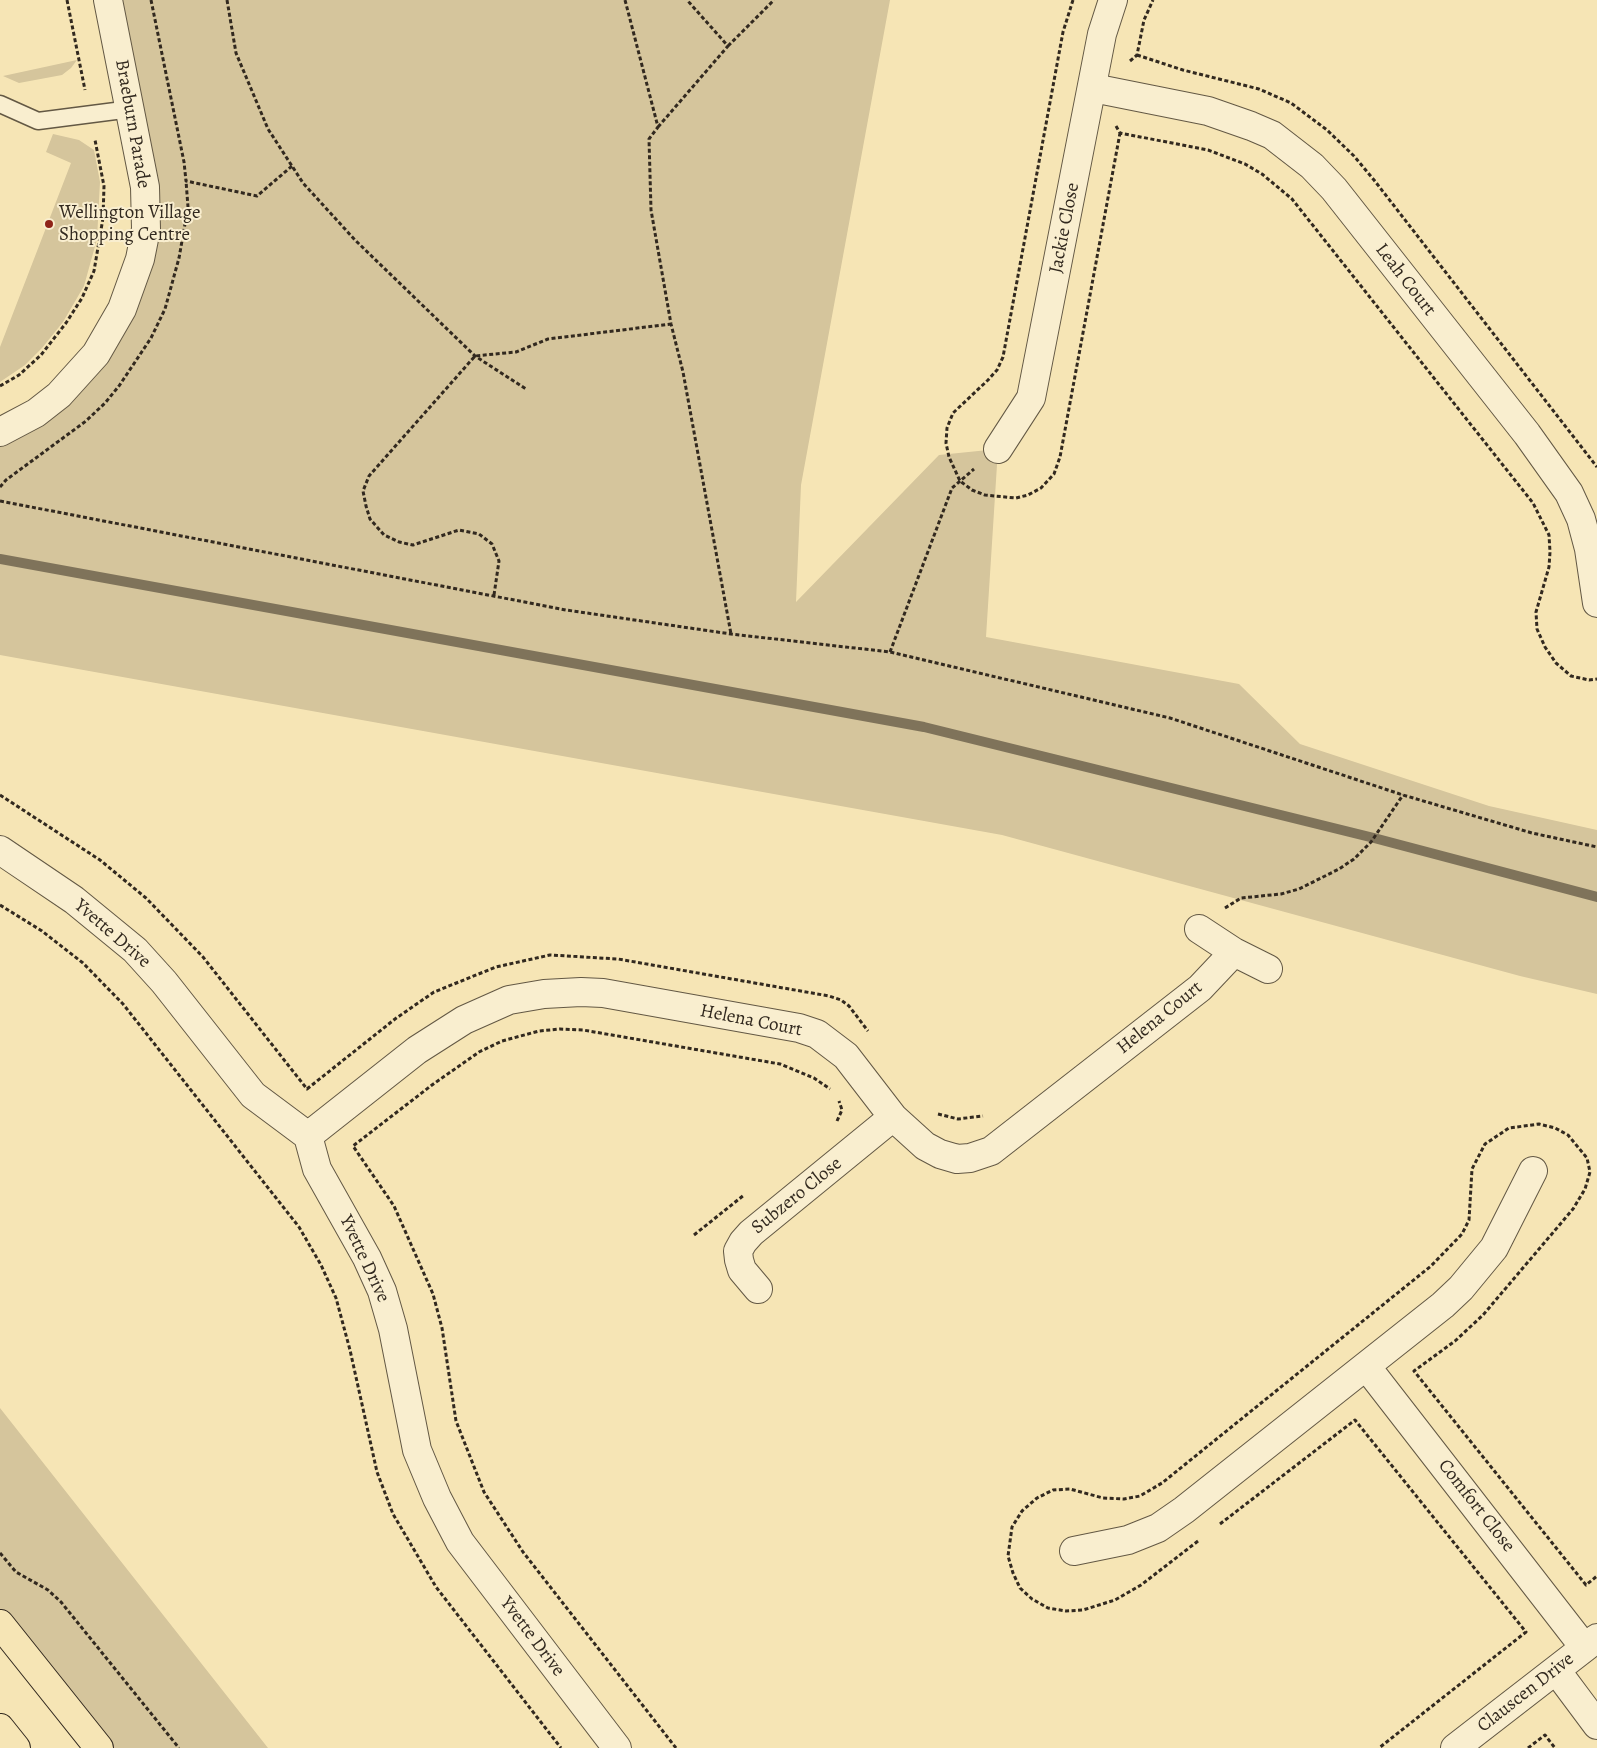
<!DOCTYPE html>
<html>
<head>
<meta charset="utf-8">
<style>
	body { margin:0 }
	canvas { display:block; background:#f6e5b5 }
</style>
</head>
<body>
<canvas width="1597" height="1748"></canvas>
<script>
const ctx = document.querySelector('canvas').getContext('2d');
ctx.lineJoin = 'round';
function fillPath(path, color) { ctx.fillStyle = color; ctx.fill(path, 'evenodd'); }
const shape = rows => new Path2D(rows.map(r => 'M' + r).join(''));
function strokePath(path, color, width, dash) { ctx.strokeStyle = color; ctx.lineWidth = width; ctx.lineCap = dash ? 'butt' : 'round'; ctx.setLineDash(dash || []); ctx.stroke(path); }
function drawText(font, color, halo, rows, align = 'center') {
  ctx.font = font + ' Alegreya,serif'; ctx.lineWidth = 4; ctx.setLineDash([]); ctx.textBaseline = 'middle'; ctx.strokeStyle = halo; ctx.fillStyle = color; for (const [text, x, y, turn = 0] of rows) {
    ctx.save(); ctx.translate(x, y); ctx.rotate((+turn || 0) * Math.PI / 180); ctx.textAlign = isNaN(turn) ? turn : align; if (halo) ctx.strokeText(text, 0, 0); ctx.fillText(text, 0, 0); ctx.restore();
  }
}
const green = shape([
	[109,0,890,0,801,485,796,602,939,455,998,449,986,637,1239,684,1300,744,1489,806,1597,830,1597,994,1520,976,1002,835,0,655,0,432,80,373,146,229],
	[77,60,71,68,62,75,19,83,3,76],
	[53,134,79,140,94,150,100,182,97,239,84,286,63,322,42,348,25,365,0,382,0,347,71,163,46,152],
	[0,1408,268,1748,98,1748,0,1625]
]);
const stream = shape([
	[0,559,924,727,1374,838,1597,897]
]);
const path = shape([
	[67,0,85,90],
	[151,0,184,162,186,181,257,196,292,166],
	[227,0,236,53,268,129,303,183,355,240,475,356,526,389],
	[625,0,658,127,649,139,651,210,671,324,683,372,731,634],
	[1073,0,1063,32,1003,357,997,370,988,380,953,413,947,428,946,443,949,457,960,481,972,490,985,495,1016,498,1028,495,1041,488,1054,474,1060,457,1120,133],
	[728,46,774,0],
	[1137,55,1183,70,1259,89,1291,103,1327,130,1354,156,1374,180,1597,467],
	[1130,61,1137,55,1144,20,1153,0],
	[1116,126,1120,133,1208,150,1245,164,1262,174,1292,199,1533,503,1549,535,1550,552,1549,567,1536,612,1537,629,1545,647,1556,663,1571,676,1589,680,1597,679],
	[658,127,728,46,687,0],
	[0,386,19,375,41,355,66,323,82,298,94,271,103,218,104,186,95,140],
	[0,487,6,480,86,421,105,403,119,386,151,338,165,309,179,258,188,207,186,181],
	[0,501,566,610,731,634,890,652,1170,718,1403,795,1532,833,1597,847],
	[494,595,499,561,492,544,479,534,459,530,413,545,399,542,384,535,370,519,366,506,363,491,369,476,475,356,516,352,548,339,671,324],
	[890,652,952,488,974,469],
	[0,795,100,860,146,898,203,957,307,1089,395,1019,434,992,496,967,550,955,618,959,829,996,841,1000,849,1006,868,1031],
	[0,905,42,931,83,963,123,1004,299,1227,321,1265,336,1298,350,1350,377,1472,393,1514,436,1587,561,1748],
	[1225,908,1241,898,1281,894,1299,889,1339,869,1354,859,1371,842,1403,795],
	[938,1114,958,1119,983,1116],
	[837,1121,842,1110,839,1101],
	[694,1235,744,1195],
	[1220,1524,1355,1420,1526,1632,1379,1748],
	[1198,1541,1141,1585,1115,1600,1083,1610,1066,1611,1048,1608,1032,1599,1020,1588,1013,1573,1008,1556,1012,1527,1022,1511,1037,1498,1053,1490,1070,1489,1103,1498,1124,1499,1140,1496,1162,1483,1431,1266,1462,1234,1469,1220,1472,1169,1485,1144,1509,1128,1539,1124,1555,1128,1568,1135,1587,1158,1590,1172,1585,1189,1573,1209,1483,1315,1455,1341,1414,1371,1586,1585,1597,1576],
	[0,1553,16,1572,48,1590,61,1602,179,1748],
	[676,1748,523,1552,484,1492,456,1421,442,1328,433,1294,394,1206,353,1146,432,1085,479,1052,502,1041,539,1031,560,1029,583,1030,780,1064,814,1078,830,1089],
	[1528,1748,1545,1735,1555,1748]
]);
const service = shape([
	[0,104,38,121,131,109]
]);
const minor = shape([
	[1093,88,1208,111,1251,126,1272,135,1312,166,1334,189,1527,434,1569,493,1581,519,1589,549,1597,603],
	[0,432,36,413,59,395,96,354,122,309,140,259,146,229,145,187,108,0],
	[998,449,1031,398,1102,34,1113,0],
	[0,850,74,900,135,950,164,982,253,1095,308,1136,317,1169,367,1258,382,1291,393,1329,417,1450,437,1498,460,1542,617,1748],
	[1199,929,1234,952,1268,969],
	[308,1136,417,1050,464,1020,509,1000,544,994,581,992,603,993,799,1028,817,1034,846,1056,893,1117,925,1146,940,1154,957,1159,970,1158,991,1151,1200,988,1234,952],
	[758,1289,742,1270,739,1260,738,1251,743,1242,751,1233,893,1117],
	[1366,1366,1584,1647],
	[1074,1551,1128,1540,1158,1528,1184,1510,1443,1305,1461,1288,1494,1248,1533,1171],
	[1556,1670,1597,1725],
	[1455,1748,1597,1638]
]);
const primary = shape([
	[0,1624,99,1748],
	[0,1728,16,1748]
]);
const markers = [
	[49,224,5,"#8f2418"]
];
const streetNames = [
	["Braeburn Parade",132,124,80],
	["Jackie Close",1065,228,-79],
	["Leah Court",1405,280,52],
	["Yvette Drive",112,934,41],
	["Helena Court",1160,1018,-39],
	["Helena Court",751,1021,11],
	["Subzero Close",797,1196,-39],
	["Yvette Drive",364,1259,65],
	["Comfort Close",1476,1506,52],
	["Yvette Drive",532,1637,53],
	["Clauscen Drive",1526,1693,-38]
];
const poiNames = [
	["Wellington Village",59,213],
	["Shopping Centre",59,235]
];
fillPath(green, '#d5c59c');
strokePath(stream, '#7f735a', 10);
strokePath(service, '#635844', 19);
strokePath(minor, '#635844', 30);
strokePath(primary, '#32291f', 30);
strokePath(path, '#32291f', 3, [4, 2.5]);
strokePath(service, '#f9eecf', 16);
strokePath(minor, '#f9eecf', 28);
strokePath(primary, '#f6e5b5', 28);
for (const [x, y, r, color] of markers) { const dot = new Path2D(); dot.arc(x, y, r, 0, 2 * Math.PI); ctx.fillStyle = color; ctx.fill(dot); strokePath(dot, '#f9eecf', 2); }
drawText('19px', '#32291f', '#f9eecf', streetNames);
drawText('19px', '#32291f', '#f9eecf', poiNames, 'left');
</script>
</body>
</html>
